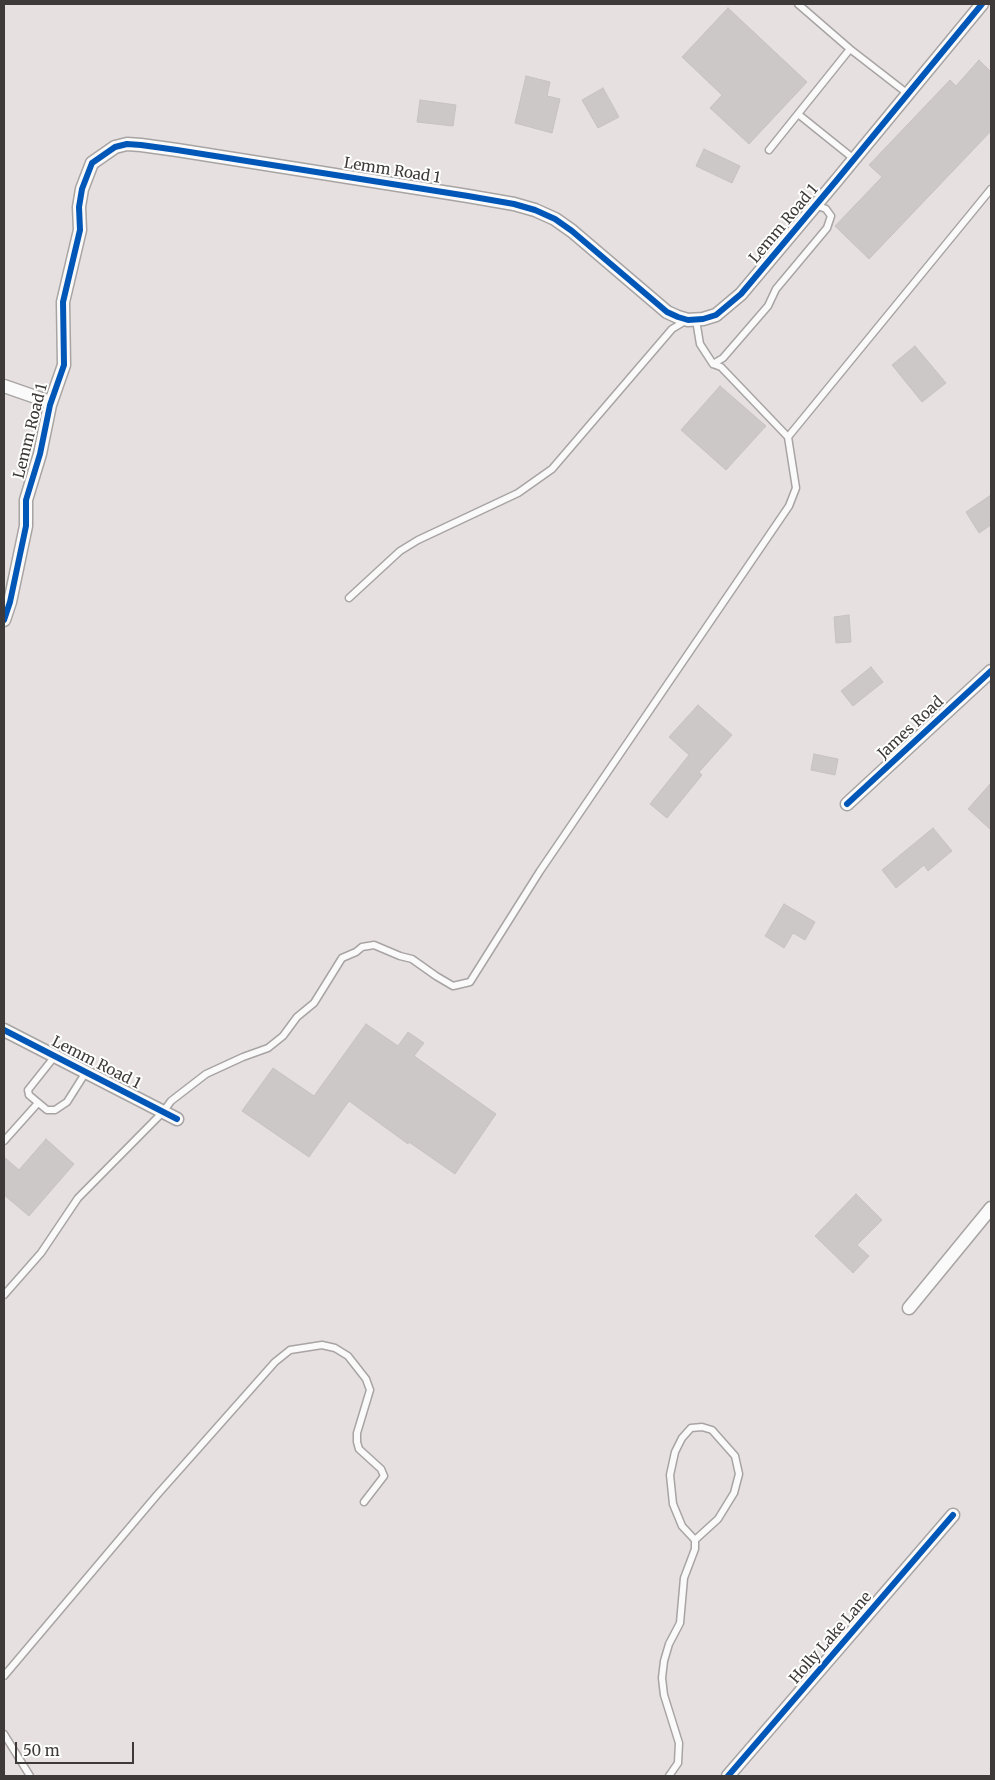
<!DOCTYPE html>
<html>
<head>
<meta charset="utf-8">
<style>
	body { margin:0 }
	#map { position:relative; width:995px; height:1780px; overflow:hidden; background:#e6e1e0; font-family:Merriweather,serif }
	canvas { display:block }
	.frame { position:absolute; inset:0; border:5px solid #3e3a39; pointer-events:none }
	.scale { position:absolute; left:15px; top:1742px; width:119px; height:22px; box-sizing:border-box; border:2px solid #3e3a39; border-top:0; padding-left:6px; font-size:15px; line-height:18px; white-space:nowrap; color:#3e3a39; -webkit-text-stroke:4px #fff; paint-order:stroke }
</style>
</head>
<body>
<div id="map">
<canvas width="995" height="1780"></canvas>
<div class="frame"></div>
<div class="scale">50 m</div>
</div>
<script>
const ctx = document.querySelector('canvas').getContext('2d');
ctx.lineJoin = 'round';
function fillPath(path, color) { ctx.fillStyle = color; ctx.fill(path, 'evenodd'); }
const shape = rows => new Path2D(rows.map(r => 'M' + r).join(''));
function strokePath(path, color, width, dash) { ctx.strokeStyle = color; ctx.lineWidth = width; ctx.lineCap = dash ? 'butt' : 'round'; ctx.setLineDash(dash || []); ctx.stroke(path); }
function drawText(font, color, halo, rows, align = 'center') {
  ctx.font = font + ' Merriweather,serif'; ctx.lineWidth = 4; ctx.setLineDash([]); ctx.textBaseline = 'middle'; ctx.strokeStyle = halo; ctx.fillStyle = color; for (const [text, x, y, turn = 0] of rows) {
    ctx.save(); ctx.translate(x, y); ctx.rotate((+turn || 0) * Math.PI / 180); ctx.textAlign = isNaN(turn) ? turn : align; if (halo) ctx.strokeText(text, 0, 0); ctx.fillText(text, 0, 0); ctx.restore();
  }
}
const building = shape([
	[728,8,807,82,749,144,710,108,722,95,682,57,728,8],
	[979,60,991,72,991,131,869,259,835,226,882,177,869,165,950,80,956,86,979,60],
	[526,76,550,82,547,96,560,99,552,133,515,123,526,76],
	[603,88,619,117,598,128,582,100,603,88],
	[420,100,456,105,453,126,417,122,420,100],
	[704,149,740,166,732,183,696,166,704,149],
	[915,346,946,383,922,402,892,365,915,346],
	[720,386,766,426,726,470,681,430,720,386],
	[991,495,991,525,979,533,966,512,991,495],
	[849,615,851,642,836,643,834,617,849,615],
	[871,667,883,682,853,706,841,691,871,667],
	[698,705,732,735,699,772,702,775,667,818,650,804,689,755,669,737,698,705],
	[814,754,838,759,835,775,811,770,814,754],
	[991,783,991,830,968,809,991,783],
	[933,828,952,851,928,871,924,865,896,888,882,870,933,828],
	[784,904,815,922,805,940,793,933,784,948,765,936,784,904],
	[366,1024,398,1046,408,1032,424,1043,414,1056,496,1114,455,1174,409,1142,408,1144,349,1101,309,1157,242,1111,273,1068,314,1096,366,1024],
	[46,1139,74,1164,29,1216,4,1195,4,1157,19,1170,46,1139],
	[856,1194,882,1220,857,1245,869,1256,853,1273,815,1236,856,1194]
]);
const lane = shape([
	[798,4,850,49,908,94],
	[798,114,854,159],
	[769,150,850,49],
	[696,320,700,344,713,364,723,358,768,306,776,289,827,228,831,216,826,209,816,205],
	[788,437,991,189],
	[349,598,400,551,418,540,518,493,552,469,672,329,687,320],
	[55,1056,28,1090,29,1095,47,1110,55,1110,67,1102,86,1072],
	[4,1141,38,1103],
	[4,1295,41,1253,78,1198,163,1112,171,1101,206,1074,243,1057,268,1048,283,1036,297,1017,314,1003,342,958,356,952,362,947,374,945,400,956,412,959,436,976,453,986,470,982,540,871,789,506,796,488,788,437,721,367,713,364],
	[4,1676,157,1495,275,1362,290,1350,322,1345,335,1348,348,1356,366,1379,370,1390,357,1433,357,1442,359,1449,381,1469,384,1476,364,1502],
	[4,1734,30,1776],
	[669,1776,678,1763,679,1743,664,1695,662,1678,664,1661,669,1644,680,1623,684,1578,695,1549,695,1540,682,1526,673,1504,670,1475,675,1452,682,1438,691,1428,702,1427,712,1430,735,1456,739,1474,734,1493,718,1519,695,1540]
]);
const street = shape([
	[4,386,50,402],
	[4,620,10,602,26,526,26,500,40,454,50,405,64,365,63,302,80,230,79,207,82,189,92,163,115,147,127,144,141,145,177,150,468,196,514,204,535,210,555,219,572,231,667,312,678,317,688,320,703,319,716,315,741,294,836,181,982,4],
	[847,804,991,671],
	[4,1030,177,1119],
	[909,1308,991,1208],
	[728,1776,953,1515]
]);
const cycleway = shape([
	[4,620,10,602,26,526,26,500,40,454,50,405,64,365,63,302,80,230,79,207,82,189,92,163,115,147,127,144,141,145,177,150,468,196,514,204,535,210,555,219,572,231,667,312,678,317,688,320,703,319,716,315,741,294,836,181,982,4],
	[847,804,991,671],
	[4,1030,177,1119],
	[728,1776,953,1515]
]);
const streetNames = [
	["Lemm Road 1",392,171,9],
	["Lemm Road 1",784,224,-50],
	["Lemm Road 1",31,431,-76],
	["James Road",911,728,-43],
	["Lemm Road 1",96,1063,27],
	["Holly Lake Lane",831,1638,-49]
];
fillPath(building, '#ccc8c7');
strokePath(building, '#c5c2c1', 1);
strokePath(lane, '#a8a4a4', 9);
strokePath(street, '#a8a4a4', 15);
strokePath(lane, '#fbfafa', 6);
strokePath(street, '#fbfafa', 12);
strokePath(cycleway, '#0057b8', 6);
drawText('15px', '#3e3a39', '#fff', streetNames);
</script>
</body>
</html>
